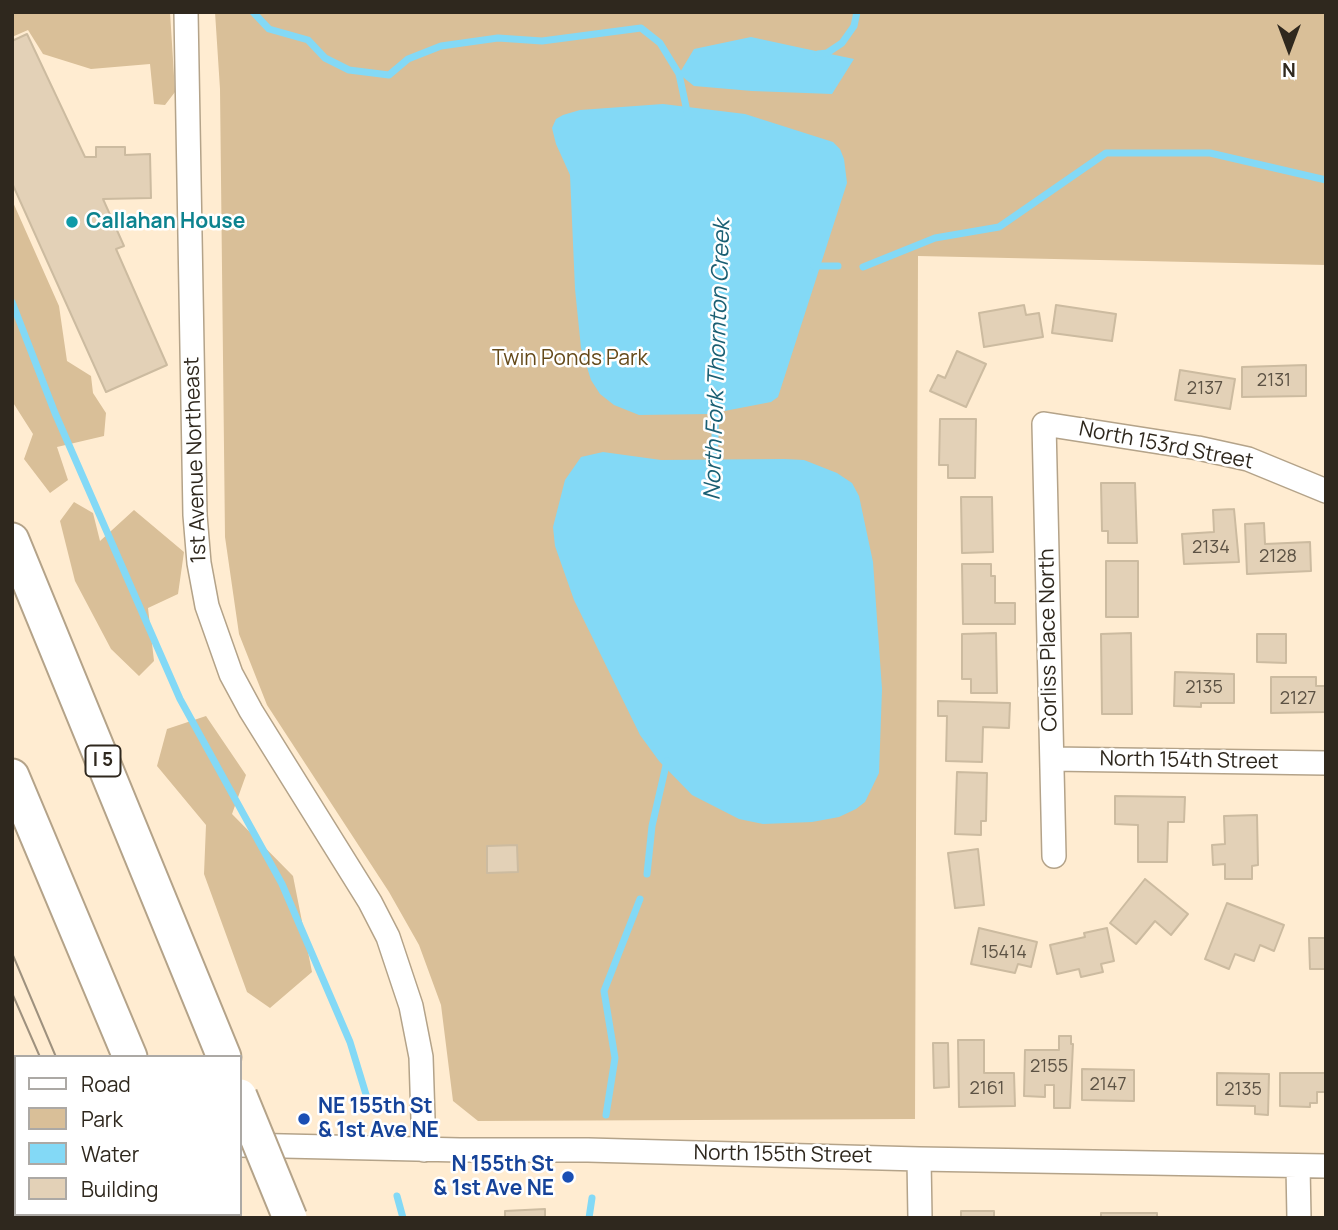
<!DOCTYPE html>
<html>
<head>
<meta charset="utf-8">
<style>
	body { margin:0 }
	#map { position:relative; width:1338px; height:1230px; overflow:hidden; background:#ffecd1; font-family:Manrope,sans-serif }
	canvas { display:block }
	.frame { position:absolute; inset:0; border:14px solid #2f281e; pointer-events:none }
	.legend { position:absolute; left:14px; top:1055px; width:228px; height:161px; box-sizing:border-box; background:#fff; border:2px solid #aca9a5; margin:0; padding:9px 12px; list-style:none; font-size:21px; color:#2f281e }
	.legend li { display:flex; align-items:center; gap:14px; height:35px }
	.legend b { width:35px; border:2px solid #aca9a5 }
	.north { position:absolute; left:1254px; top:14px; width:70px; height:70px; -webkit-text-stroke:5px #fff; paint-order:stroke; rotate:180deg; font-size:19px; font-weight:700; line-height:28px; text-align:center; color:#2f281e }
	.north::after { content:''; display:block; margin:auto; width:24px; height:32px; background:#2f281e; clip-path:polygon(50% 0,100% 100%,50% 72%,0 100%) }
</style>
</head>
<body>
<div id="map">
<canvas width="1338" height="1230"></canvas>
<div class="frame"></div>
<ul class="legend">
<li><b style="height:9px;background:#fff"></b>Road</li>
<li><b style="height:19px;background:#d9bf98"></b>Park</li>
<li><b style="height:19px;background:#83d9f6"></b>Water</li>
<li><b style="height:19px;background:#e3d1b7"></b>Building</li>
</ul>
<div class="north">N</div>
</div>
<script>
const ctx = document.querySelector('canvas').getContext('2d');
ctx.lineJoin = 'round';
function fillPath(path, color) { ctx.fillStyle = color; ctx.fill(path, 'evenodd'); }
const shape = rows => new Path2D(rows.map(r => 'M' + r).join(''));
function strokePath(path, color, width, dash) { ctx.strokeStyle = color; ctx.lineWidth = width; ctx.lineCap = dash ? 'butt' : 'round'; ctx.setLineDash(dash || []); ctx.stroke(path); }
function drawText(font, color, halo, rows, align = 'center') {
  ctx.font = font + ' Manrope,sans-serif'; ctx.lineWidth = 5; ctx.setLineDash([]); ctx.textBaseline = 'middle'; ctx.strokeStyle = halo; ctx.fillStyle = color; for (const [text, x, y, turn = 0] of rows) {
    ctx.save(); ctx.translate(x, y); ctx.rotate((+turn || 0) * Math.PI / 180); ctx.textAlign = isNaN(turn) ? turn : align; if (halo) ctx.strokeText(text, 0, 0); ctx.fillText(text, 0, 0); ctx.restore();
  }
}
const green = shape([
	[12,12,170,12,175,92,165,105,154,104,150,64,91,69,43,54,28,30,12,37],
	[215,12,1326,12,1326,265,918,256,915,1119,478,1121,453,1101,441,1005,419,945,389,892,267,705,239,634,225,537,220,89],
	[12,200,59,306,67,361,91,376,93,393,106,413,104,436,57,447,68,480,50,493,24,459,33,434,12,401],
	[74,502,93,513,100,541,134,510,184,552,178,594,148,608,154,661,139,676,111,649,75,581,60,521],
	[206,716,246,775,232,814,293,876,312,972,270,1008,247,992,204,874,206,825,157,766,167,729]
]);
const water = shape([
	[751,37,797,47,854,59,832,94,752,91,694,86,679,74,694,49],
	[663,104,745,114,833,142,840,149,844,159,847,183,778,397,771,402,709,414,639,415,614,405,600,394,591,380,581,348,575,289,570,175,556,144,552,128,556,119,563,115,580,110],
	[603,452,661,460,784,459,804,460,837,473,852,483,859,496,873,562,882,689,879,773,865,802,856,809,839,817,812,822,763,824,739,819,692,795,659,761,640,735,574,600,555,546,553,527,565,480,581,457]
]);
const stream = shape([
	[253,12,269,29,308,40,325,58,349,70,389,75,408,59,441,46,498,38,542,41,641,28,660,43,679,74,688,116],
	[818,54,827,53,842,43,854,26,857,12],
	[814,266,838,266],
	[863,267,935,238,999,227,1106,153,1210,153,1326,180],
	[12,302,55,413,180,699,282,884,350,1042,368,1101],
	[714,467,716,405],
	[647,874,652,826,667,761],
	[606,1115,615,1058,604,991,640,899],
	[397,1196,403,1218],
	[589,1218,592,1198]
]);
const building = shape([
	[27,34,85,157,96,157,96,147,125,147,125,155,150,154,151,198,103,199,124,246,116,249,167,365,106,392,12,183,12,41,27,34],
	[1024,305,1026,315,1039,313,1043,337,984,347,979,313,1024,305],
	[1056,305,1116,314,1112,341,1052,333,1056,305],
	[957,351,986,364,966,407,930,391,938,375,945,378,957,351],
	[1306,365,1306,396,1242,397,1242,367,1306,365],
	[1180,370,1235,379,1230,409,1175,400,1180,370],
	[940,419,976,419,975,478,948,478,948,465,939,465,940,419],
	[1101,483,1135,483,1137,543,1108,543,1108,531,1102,531,1101,483],
	[961,497,992,497,993,552,962,553,961,497],
	[1234,509,1239,562,1184,564,1182,534,1214,532,1213,510,1234,509],
	[1264,523,1265,544,1310,542,1311,571,1247,574,1245,524,1264,523],
	[1106,561,1138,561,1138,617,1106,617,1106,561],
	[962,564,991,564,991,576,995,576,995,603,1015,603,1015,624,963,624,962,564],
	[996,633,997,693,971,693,971,679,962,679,962,634,996,633],
	[1131,633,1132,714,1102,714,1101,634,1131,633],
	[1257,634,1286,634,1286,663,1257,662,1257,634],
	[1175,672,1234,674,1234,703,1201,703,1201,707,1174,706,1175,672],
	[1271,677,1316,677,1316,686,1326,686,1326,712,1271,713,1271,677],
	[938,701,1010,703,1009,728,983,727,982,762,946,761,947,716,938,716,938,701],
	[957,772,987,773,986,821,981,821,981,835,955,834,957,772],
	[1115,796,1185,797,1184,822,1168,822,1167,862,1138,862,1138,825,1115,824,1115,796],
	[1257,815,1258,865,1252,866,1252,879,1225,879,1225,864,1213,865,1212,845,1225,844,1224,816,1257,815],
	[517,845,518,872,487,873,487,846,517,845],
	[978,849,984,905,955,908,948,853,978,849],
	[1145,879,1188,914,1171,935,1155,921,1136,944,1110,923,1145,879],
	[1227,903,1284,925,1274,951,1260,945,1254,961,1235,954,1229,969,1205,959,1227,903],
	[979,928,1037,942,1031,967,1018,964,1015,973,971,964,979,928],
	[1107,928,1114,961,1101,964,1103,972,1081,977,1079,969,1057,974,1050,945,1085,937,1084,933,1107,928],
	[1309,938,1326,938,1326,969,1310,969,1309,938],
	[1059,1036,1071,1036,1071,1044,1073,1044,1070,1108,1054,1108,1054,1085,1045,1085,1045,1097,1024,1096,1025,1050,1059,1050,1059,1036],
	[958,1040,984,1040,984,1073,1014,1073,1015,1106,959,1107,958,1040],
	[933,1043,948,1043,949,1087,934,1088,933,1043],
	[1082,1069,1134,1070,1134,1101,1082,1100,1082,1069],
	[1217,1073,1269,1074,1268,1115,1255,1114,1255,1106,1217,1105,1217,1073],
	[1280,1073,1326,1073,1326,1092,1317,1092,1317,1103,1310,1103,1310,1107,1280,1106,1280,1073],
	[545,1209,545,1218,505,1218,505,1211,545,1209],
	[961,1211,994,1211,994,1218,961,1218,961,1211],
	[1101,1213,1157,1213,1157,1218,1101,1218,1101,1213]
]);
const minor = shape([
	[186,12,195,515,199,563,207,606,231,674,251,711,370,902,388,937,411,1006,421,1057,424,1150],
	[1052,759,1326,763],
	[1054,856,1044,424,1198,448,1248,459,1326,491],
	[12,1141,16,1141],
	[240,1145,460,1150,588,1150,919,1159,1326,1166],
	[919,1159,920,1218],
	[1298,1166,1299,1218]
]);
const highway = shape([
	[12,540,224,1057],
	[12,776,130,1057],
	[197,1214,198,1218]
]);
const tram = shape([
	[12,953,56,1057],
	[12,993,40,1057],
	[106,1214,107,1218],
	[123,1214,124,1218]
]);
const highwayBridge = shape([
	[240,1096,290,1218]
]);
const markers = [
	[72,222,7,"#0f9aa8"],
	[304,1119,7,"#1a4fb4"],
	[568,1177,7,"#1a4fb4"]
];
const numberNames = [
	["2131",1274,381],
	["2137",1205,389],
	["2134",1211,548],
	["2128",1278,557],
	["2135",1204,688],
	["2127",1298,699],
	["15414",1004,953],
	["2155",1049,1067],
	["2147",1108,1085],
	["2161",987,1089],
	["2135",1243,1090]
];
const shields = [
	[103,761,35]
];
const shieldNames = [
	["I 5",103,761]
];
const cultureNames = [
	["Callahan House",86,222]
];
const parkNames = [
	["Twin Ponds Park",570,359]
];
const streetNames = [
	["North 153rd Street",1166,446,11],
	["1st Avenue Northeast",196,460,-92],
	["Corliss Place North",1049,640,-91],
	["North 154th Street",1189,761,1],
	["North 155th Street",783,1155,1]
];
const transitNames = [
	["NE 155th St",318,1107],
	["& 1st Ave NE",318,1131],
	["N 155th St",554,1165,"right"],
	["& 1st Ave NE",554,1189,"right"]
];
const waterNames = [
	["North Fork Thornton Creek",718,360,-88]
];
fillPath(green, '#d9bf98');
fillPath(water, '#83d9f6');
strokePath(stream, '#83d9f6', 7);
fillPath(building, '#e3d1b7');
strokePath(building, '#ccbba0', 2);
strokePath(minor, '#b4a389', 26);
strokePath(highway, '#b4a389', 37);
strokePath(minor, '#fff', 23);
strokePath(highway, '#fff', 33);
strokePath(tram, '#9e917e', 2);
strokePath(highwayBridge, '#b4a389', 37, []);
strokePath(highwayBridge, '#fff', 33);
for (const [x, y, r, color] of markers) { const dot = new Path2D(); dot.arc(x, y, r, 0, 2 * Math.PI); ctx.fillStyle = color; ctx.fill(dot); strokePath(dot, '#fff', 2.5); }
drawText('18px', '#5c5244', null, numberNames);
for (const [x, y, w] of shields) { const box = new Path2D(); box.roundRect(x - w / 2, y - 15.5, w, 31, 5); ctx.fillStyle = '#fff'; ctx.fill(box); strokePath(box, '#2f281e', 2); }
drawText('bold 19px', '#2f281e', null, shieldNames);
drawText('bold 21px', '#0d838f', '#fff', cultureNames, 'left');
drawText('21px', '#654a1a', '#fff', parkNames);
drawText('21px', '#2f281e', '#fff', streetNames);
drawText('bold 21px', '#164399', '#fff', transitNames, 'left');
drawText('italic 23px', '#1a5f73', '#fff', waterNames);
</script>
</body>
</html>
